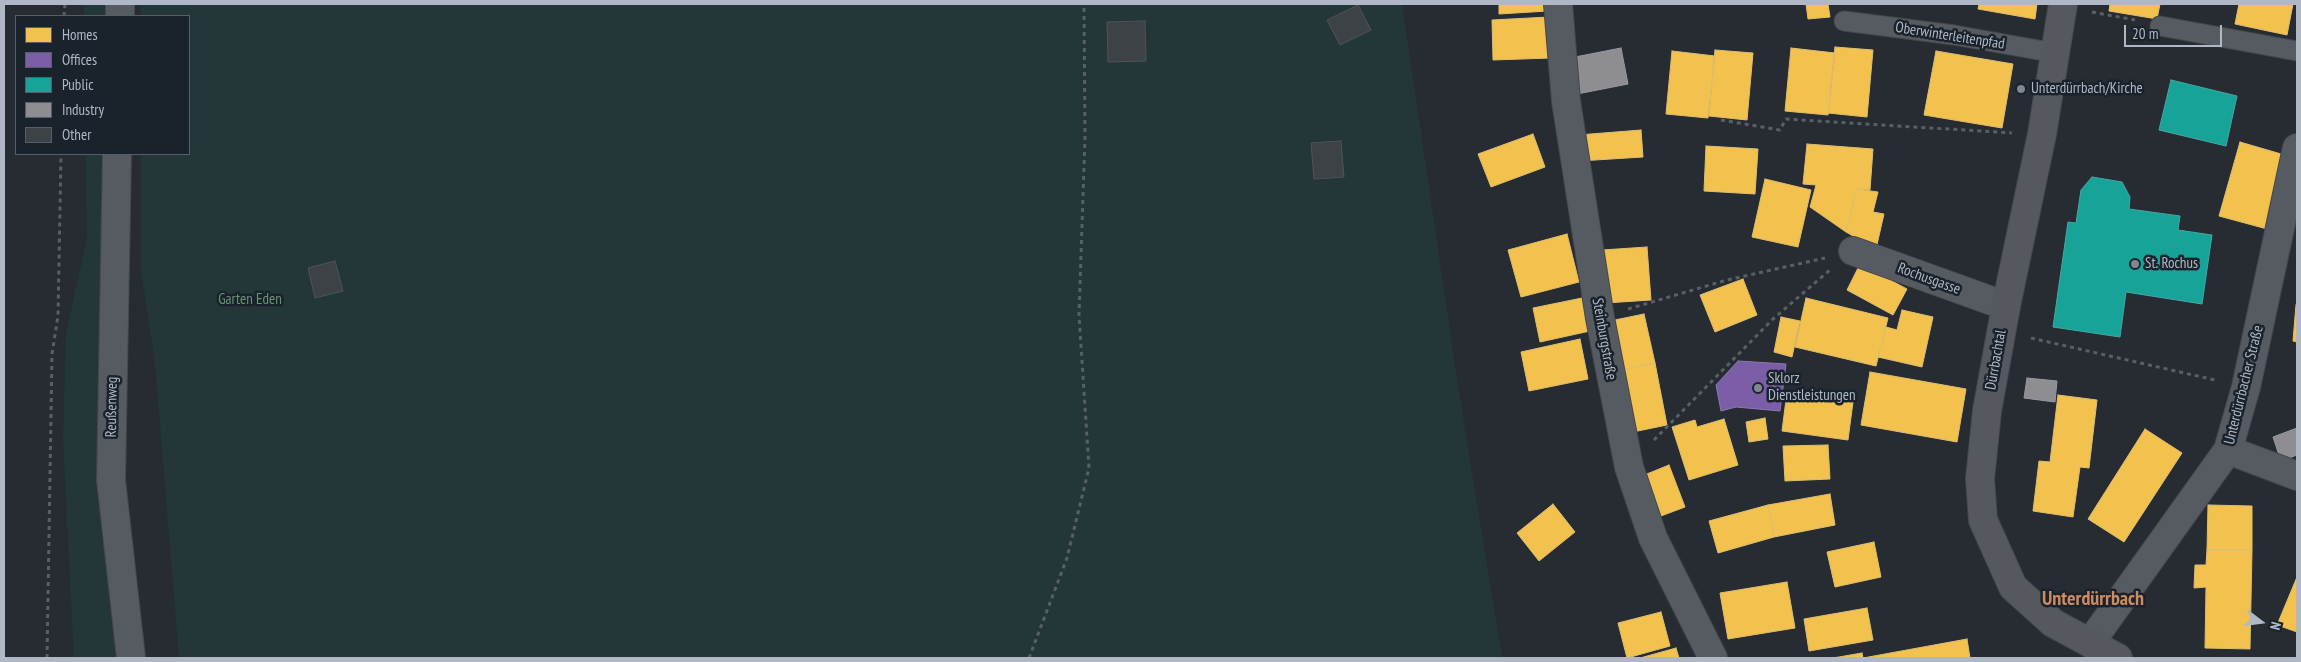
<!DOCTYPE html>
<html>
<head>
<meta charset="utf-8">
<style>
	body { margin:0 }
	#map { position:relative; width:2301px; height:662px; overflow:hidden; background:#262c32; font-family:"PT Sans Narrow",sans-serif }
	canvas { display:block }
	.frame { position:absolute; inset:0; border:5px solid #afb8c4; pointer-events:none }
	.legend { position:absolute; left:15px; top:15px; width:175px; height:140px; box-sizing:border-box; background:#1a232c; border:1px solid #565f69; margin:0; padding:6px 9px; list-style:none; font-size:15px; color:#afb8c4 }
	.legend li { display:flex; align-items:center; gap:10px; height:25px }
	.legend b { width:25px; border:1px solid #565f69 }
	.north { position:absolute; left:2236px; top:597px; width:50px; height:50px; -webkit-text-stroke:4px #1a232c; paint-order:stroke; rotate:105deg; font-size:14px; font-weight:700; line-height:20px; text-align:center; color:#afb8c4 }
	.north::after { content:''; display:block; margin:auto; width:18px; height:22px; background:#afb8c4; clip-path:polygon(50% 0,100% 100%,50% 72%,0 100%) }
	.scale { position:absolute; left:2124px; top:25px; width:98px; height:22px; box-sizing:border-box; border:2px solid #afb8c4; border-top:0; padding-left:6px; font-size:15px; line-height:18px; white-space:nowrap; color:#afb8c4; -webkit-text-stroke:4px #1a232c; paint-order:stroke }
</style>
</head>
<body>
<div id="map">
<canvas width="2301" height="662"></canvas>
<div class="frame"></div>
<ul class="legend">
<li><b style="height:14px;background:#f2c14e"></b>Homes</li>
<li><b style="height:14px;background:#7b5ea7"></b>Offices</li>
<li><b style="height:14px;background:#17a398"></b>Public</li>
<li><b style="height:14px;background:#8d8d92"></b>Industry</li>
<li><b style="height:14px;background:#3d4247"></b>Other</li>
</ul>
<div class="north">N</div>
<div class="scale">20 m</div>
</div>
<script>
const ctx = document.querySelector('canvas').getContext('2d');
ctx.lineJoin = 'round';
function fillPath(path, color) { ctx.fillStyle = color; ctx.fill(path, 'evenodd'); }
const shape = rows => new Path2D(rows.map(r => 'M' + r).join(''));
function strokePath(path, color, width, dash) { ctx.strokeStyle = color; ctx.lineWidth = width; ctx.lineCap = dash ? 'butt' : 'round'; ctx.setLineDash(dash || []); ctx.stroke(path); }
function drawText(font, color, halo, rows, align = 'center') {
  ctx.font = font + ' "PT Sans Narrow",sans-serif'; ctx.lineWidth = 5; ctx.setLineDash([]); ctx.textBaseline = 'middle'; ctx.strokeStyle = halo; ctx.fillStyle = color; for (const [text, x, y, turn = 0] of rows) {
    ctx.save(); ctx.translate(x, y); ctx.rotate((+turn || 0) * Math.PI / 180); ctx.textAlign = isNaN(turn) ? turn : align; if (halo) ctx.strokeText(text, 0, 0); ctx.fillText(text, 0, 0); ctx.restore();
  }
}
const green = shape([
	[84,4,107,4,107,16,84,16],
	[140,4,1402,4,1458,386,1502,658,179,658,155,363,141,270,141,154,189,154,189,16,141,16],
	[86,154,104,154,96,483,116,658,74,658,63,439,66,333,87,239]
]);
const homes = shape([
	[1499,4,1548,4,1548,11,1499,14,1499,4],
	[1806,4,1828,4,1830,17,1808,19,1806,4],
	[1979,4,2037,4,2035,19,1978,9,1979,4],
	[2110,4,2160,4,2157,19,2109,11,2110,4],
	[2239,4,2293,4,2287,35,2235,24,2239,4],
	[1549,17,1551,58,1493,60,1492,20,1549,17],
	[1835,47,1873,50,1867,117,1828,113,1835,47],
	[1791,48,1835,53,1828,115,1785,111,1791,48],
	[1715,50,1753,53,1747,120,1709,116,1715,50],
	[1672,51,1715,56,1708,118,1666,114,1672,51],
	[1936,51,2013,64,2002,128,1924,115,1936,51],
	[1641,130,1643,157,1579,161,1578,135,1641,130],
	[1533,134,1545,167,1491,187,1478,154,1533,134],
	[2240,142,2288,156,2267,229,2219,216,2240,142],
	[1807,144,1873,149,1870,190,1857,189,1846,232,1810,207,1816,185,1803,184,1807,144],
	[1706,146,1758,149,1755,194,1704,191,1706,146],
	[1765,179,1811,190,1798,247,1752,237,1765,179],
	[1857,189,1878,192,1873,212,1884,214,1876,249,1846,232,1857,189],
	[1567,234,1579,282,1521,297,1508,250,1567,234],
	[1647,247,1651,300,1606,303,1602,250,1647,247],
	[1860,264,1907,289,1893,315,1847,290,1860,264],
	[1743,279,1757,315,1715,332,1700,295,1743,279],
	[1582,298,1590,331,1540,342,1533,308,1582,298],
	[1806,298,1888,318,1876,366,1795,347,1806,298],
	[2296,305,2297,306,2297,342,2293,341,2296,305],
	[1902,310,1933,317,1922,367,1878,357,1886,327,1897,330,1902,310],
	[1644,314,1655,363,1621,370,1610,321,1644,314],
	[1781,317,1800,321,1792,357,1774,352,1781,317],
	[1580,339,1588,379,1529,391,1521,352,1580,339],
	[1655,363,1667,425,1633,432,1621,370,1655,363],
	[1870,372,1966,389,1957,442,1861,425,1870,372],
	[1787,392,1853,402,1848,440,1782,431,1787,392],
	[2058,395,2097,400,2089,468,2080,467,2073,517,2033,511,2039,461,2050,462,2058,395],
	[1765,418,1768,439,1749,442,1746,422,1765,418],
	[1724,419,1738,465,1689,480,1672,427,1695,420,1697,427,1724,419],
	[2145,429,2182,453,2124,542,2088,519,2145,429],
	[1828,445,1830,479,1785,481,1783,446,1828,445],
	[1669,465,1685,507,1653,519,1637,478,1669,465],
	[1830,494,1835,525,1774,537,1768,505,1830,494],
	[1553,504,1575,532,1539,561,1517,533,1553,504],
	[1768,505,1774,537,1718,553,1709,521,1768,505],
	[2208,505,2252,506,2252,550,2207,550,2208,505],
	[1874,542,1881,577,1835,587,1827,552,1874,542],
	[2207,550,2252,550,2250,649,2205,648,2206,587,2194,588,2195,565,2206,565,2207,550],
	[2297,577,2297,632,2277,625,2297,577],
	[1787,582,1795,628,1728,639,1720,593,1787,582],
	[1867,608,1873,640,1809,651,1804,619,1867,608],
	[1661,612,1670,646,1627,658,1618,623,1661,612],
	[1967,639,1970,658,1863,658,1967,639],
	[1676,648,1679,658,1640,658,1676,648],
	[1862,653,1863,658,1833,658,1862,653]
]);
const offices = shape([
	[1738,361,1786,364,1780,411,1736,407,1721,411,1716,385,1738,361]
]);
const public = shape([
	[2171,80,2237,96,2226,146,2159,130,2171,80],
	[2092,177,2122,182,2130,197,2129,209,2180,216,2178,230,2212,235,2202,304,2126,292,2120,337,2053,327,2068,222,2076,223,2081,190,2092,177]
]);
const industry = shape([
	[1621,48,1628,84,1577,94,1570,58,1621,48],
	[2027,378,2057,381,2055,402,2024,398,2027,378],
	[2297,428,2297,455,2281,461,2273,437,2297,428]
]);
const building = shape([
	[1358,5,1371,30,1340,45,1327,20,1358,5],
	[1145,21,1146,61,1108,62,1107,22,1145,21],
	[1341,141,1344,177,1314,179,1311,143,1341,141],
	[335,261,343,291,315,298,308,268,335,261]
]);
const path = shape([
	[2092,12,2135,20],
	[64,16,65,4],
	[1721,120,1780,130,1786,119,2012,133],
	[1628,309,1727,280,1825,258],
	[2031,338,2215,380],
	[1654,440,1773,319,1831,269],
	[47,658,52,354,58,316,61,154],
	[1029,658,1067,558,1089,468,1079,315,1085,137,1084,4]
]);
const lane = shape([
	[1844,21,1954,35,2055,53],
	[2160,26,2297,51]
]);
const street = shape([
	[1558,4,1566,101,1600,318,1629,467,1653,538,1713,658],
	[120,16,120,4],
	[117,154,111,480,131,658],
	[1853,251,2006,306],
	[2228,450,2297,476],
	[2090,643,2228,450,2246,387,2297,148]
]);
const secondary = shape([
	[2063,4,2042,134,2006,306,1987,411,1980,479,1983,520,2013,587,2053,623,2118,658]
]);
const markers = [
	[2021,89,5,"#7f8791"],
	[2135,264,5,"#7f8791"],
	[1758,388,5,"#7f8791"]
];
const streetNames = [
	["Oberwinterleitenpfad",1950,36,9],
	["Rochusgasse",1929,279,20],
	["Steinburgstraße",1604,339,80],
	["Dürrbachtal",1996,360,-80],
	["Unterdürrbacher Straße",2244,385,-76],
	["Reußenweg",112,407,-89]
];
const poiNames = [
	["Unterdürrbach/Kirche",2031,89],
	["St. Rochus",2145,264],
	["Sklorz",1768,379],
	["Dienstleistungen",1768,396]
];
const parkNames = [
	["Garten Eden",250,300]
];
const districtNames = [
	["Unterdürrbach",2093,599]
];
fillPath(green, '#243738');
fillPath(homes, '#f2c14e');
strokePath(homes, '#debe71', 1);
fillPath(offices, '#7b5ea7');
strokePath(offices, '#8b79b0', 1);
fillPath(public, '#17a398');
strokePath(public, '#45a9a5', 1);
fillPath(industry, '#8d8d92');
strokePath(industry, '#979aa1', 1);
fillPath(building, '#3d4247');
strokePath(building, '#4e535a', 1);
strokePath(lane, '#44484d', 21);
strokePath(street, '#44484d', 30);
strokePath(secondary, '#44484d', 30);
strokePath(path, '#595f65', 3, [4, 4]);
strokePath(lane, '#565a61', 19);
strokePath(street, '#565a61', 28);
strokePath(secondary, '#55595f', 28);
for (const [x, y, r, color] of markers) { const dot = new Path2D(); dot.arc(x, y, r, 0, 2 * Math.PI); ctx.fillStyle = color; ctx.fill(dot); strokePath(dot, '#1a232c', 2); }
drawText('15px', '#afb8c4', '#1a232c', streetNames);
drawText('15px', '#afb8c4', '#1a232c', poiNames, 'left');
drawText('15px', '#689470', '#1a232c', parkNames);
drawText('bold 20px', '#cf8b60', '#1a232c', districtNames);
</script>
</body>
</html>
